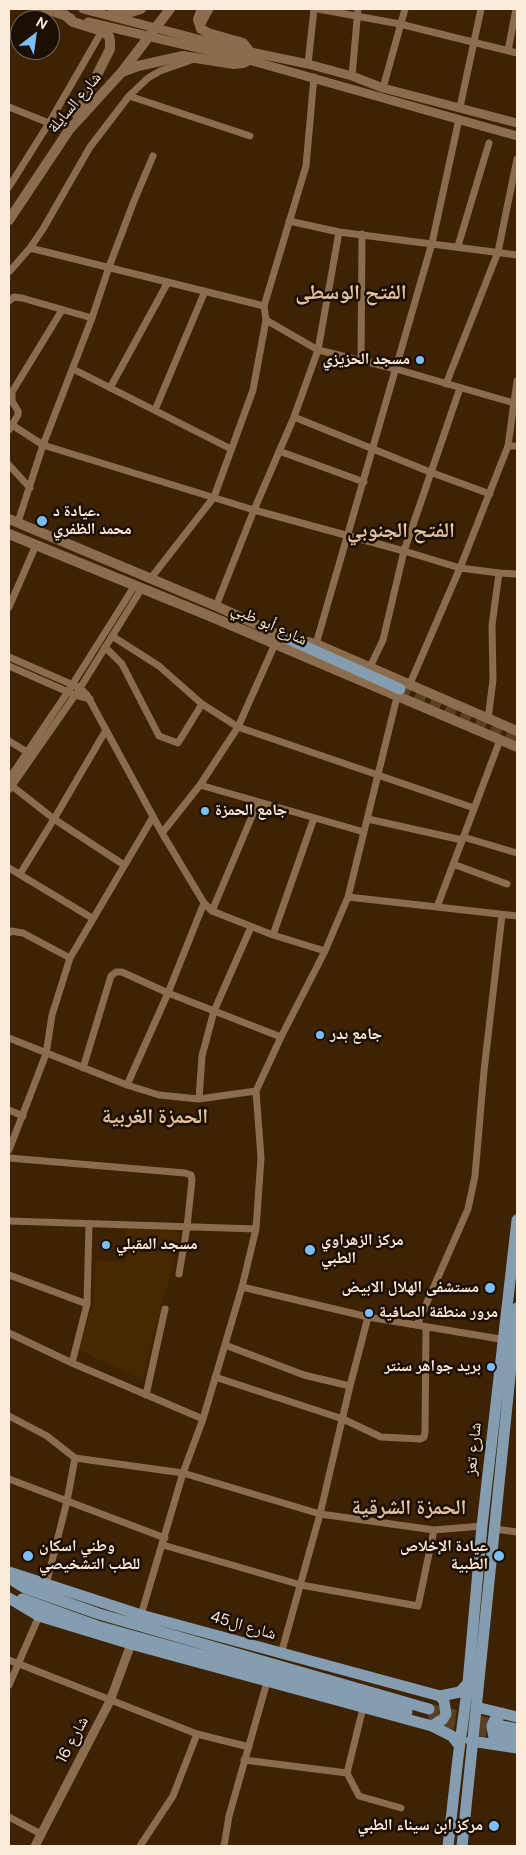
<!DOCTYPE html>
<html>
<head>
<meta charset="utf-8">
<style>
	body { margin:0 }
	#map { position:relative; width:526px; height:1855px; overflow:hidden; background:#3d2203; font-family:"DM Sans",sans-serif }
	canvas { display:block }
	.frame { position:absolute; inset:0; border:10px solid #fdebda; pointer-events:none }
	.north { position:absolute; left:10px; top:10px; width:50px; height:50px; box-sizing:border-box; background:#1b0f04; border:1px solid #75675a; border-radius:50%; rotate:30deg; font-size:14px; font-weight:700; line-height:20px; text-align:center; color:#fdebda }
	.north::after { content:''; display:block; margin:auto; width:18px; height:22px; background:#7bbef8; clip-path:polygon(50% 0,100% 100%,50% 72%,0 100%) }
</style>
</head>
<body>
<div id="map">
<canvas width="526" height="1855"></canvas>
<div class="frame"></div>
<div class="north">N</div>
</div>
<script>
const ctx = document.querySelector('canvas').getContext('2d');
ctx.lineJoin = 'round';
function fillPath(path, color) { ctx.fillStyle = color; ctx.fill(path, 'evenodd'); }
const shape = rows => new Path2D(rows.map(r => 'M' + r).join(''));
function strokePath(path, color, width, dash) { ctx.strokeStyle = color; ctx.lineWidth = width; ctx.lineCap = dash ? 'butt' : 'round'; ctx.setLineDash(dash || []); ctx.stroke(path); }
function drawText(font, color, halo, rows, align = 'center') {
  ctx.font = font + ' "DM Sans","Noto Naskh Arabic",sans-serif'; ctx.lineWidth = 5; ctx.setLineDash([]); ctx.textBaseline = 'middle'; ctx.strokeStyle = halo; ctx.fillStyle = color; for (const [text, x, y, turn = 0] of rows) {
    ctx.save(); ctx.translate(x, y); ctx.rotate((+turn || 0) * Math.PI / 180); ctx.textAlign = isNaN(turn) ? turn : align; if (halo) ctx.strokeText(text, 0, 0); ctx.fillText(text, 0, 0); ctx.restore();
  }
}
const built = shape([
	[125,1226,179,1228,175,1257,142,1379,78,1350,94,1302,95,1260,125,1262]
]);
const primaryTunnel = shape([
	[400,689,517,740],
	[429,1709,500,1726],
	[428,1718,500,1735]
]);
const minor = shape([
	[111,9,126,13,131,11],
	[318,9,400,24,517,53],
	[200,27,210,9],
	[508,51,516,9],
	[308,64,314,9],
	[352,76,358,9],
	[383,88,405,9],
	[129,96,250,136],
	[9,107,49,123],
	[460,107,481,9],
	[9,187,49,123,102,31],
	[289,221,339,232,517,255],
	[458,246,489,143],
	[30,248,264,306],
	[9,272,30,248,43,229,90,147,129,96,148,78,160,71,194,59],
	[9,301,14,297,22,298,92,318],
	[266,320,318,350,396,369,514,403],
	[361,360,362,234],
	[73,369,231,449],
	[446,384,498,252,517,159],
	[110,388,168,282],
	[155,410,205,291],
	[294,417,430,472,490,494],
	[12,425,43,445,254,510,404,551,460,568,499,573,517,574],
	[9,430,18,415,18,411,12,401,12,392,62,310],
	[508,446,517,446],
	[279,451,364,482],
	[9,465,30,488],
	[18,522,43,445,92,318,109,267,134,201,153,156],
	[151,578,214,497,253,390,266,320,264,306,306,166,314,77],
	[216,606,254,510,294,417,318,350,339,232],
	[9,607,36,545],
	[112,636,159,666,202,704,238,727,474,808],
	[316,644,432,243,459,119],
	[105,647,122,664,159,736,178,743,202,704],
	[9,657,80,688,87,695,162,833,204,903,212,911,273,935,325,951],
	[9,666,75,695,90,699],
	[369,669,383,640,404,551,460,388],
	[409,686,460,568,508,446,517,381],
	[488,719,493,680,492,625,499,573],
	[9,741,27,752],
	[9,779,67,693,135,585],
	[200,785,364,832],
	[12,786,54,819,124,865],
	[9,790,80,688,142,588],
	[368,819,462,840],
	[162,833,200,785,238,727,275,644],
	[463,837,517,853],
	[453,864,507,884],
	[9,868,92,918],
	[20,874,54,819,106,730],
	[348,897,517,916],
	[437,907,500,740],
	[212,911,258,802],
	[9,933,11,931,23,933,70,958],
	[273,935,314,818],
	[9,1038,127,1085,159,1095,199,1099,256,1091],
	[83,1068,111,976,116,972,122,972,168,993,281,1037],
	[127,1085,168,993,204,903],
	[199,1099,202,1056,214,1011,251,927],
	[9,1110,23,1116],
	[9,1150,46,1054,52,1015,70,958,153,817],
	[9,1158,185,1173,191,1175,192,1180,187,1227,179,1274],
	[9,1221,256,1229],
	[9,1275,87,1304],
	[242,1287,368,1317,506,1340],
	[417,1325,468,1209,475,1176,484,1071,502,915],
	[9,1333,72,1363,203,1419],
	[225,1345,304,1375,350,1386],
	[72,1363,87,1304,89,1224],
	[215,1377,343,1419,381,1437,420,1439,424,1437,425,1432,426,1327],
	[146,1395,165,1309],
	[9,1416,47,1436,75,1458,183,1473,320,1514,434,1530,482,1526],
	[9,1479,165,1538],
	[495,1529,517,1532],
	[163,1545,301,1585,418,1606,434,1530],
	[46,1585,67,1501,75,1458],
	[141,1615,183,1473,203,1419,242,1287,256,1229,261,1158,256,1091,281,1037,325,951,348,897,397,697],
	[281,1654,320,1514,350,1386,368,1317],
	[9,1660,197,1734,249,1747],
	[9,1685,39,1616],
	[244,1760,347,1773,363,1708],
	[347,1773,359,1796,401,1808],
	[9,1817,41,1834],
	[140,1846,173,1796,197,1734],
	[224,1846,229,1816,267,1682]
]);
const tertiary = shape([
	[45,9,71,18],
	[83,9,236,49,308,64,352,76,383,88,517,123],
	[88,22,249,60,517,136],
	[35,1846,110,1701,131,1644]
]);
const secondary = shape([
	[202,9,198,19,201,29,208,33,243,43,250,52],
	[128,13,141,9],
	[65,15,73,22,102,31,109,36,110,41,110,49,77,115],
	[122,72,138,66,183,56,234,64,243,63,249,60],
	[9,220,69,130,121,73,170,9],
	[9,519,216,606,284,637,316,644,517,731],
	[9,534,212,617,517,747]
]);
const primary = shape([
	[284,637,400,689],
	[9,1572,141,1615,440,1696,460,1692,468,1683],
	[9,1578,25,1588,99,1614,429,1709],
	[9,1598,39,1616,131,1644,432,1726,452,1736,459,1745],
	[22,1599,97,1626,407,1712],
	[476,1707,517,1717],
	[432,1726,443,1719,446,1714,444,1701,440,1696],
	[502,1726,517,1729],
	[500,1735,517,1739],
	[471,1741,517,1748],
	[500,1744,494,1738,492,1726,494,1721,502,1713],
	[448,1846,458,1758,468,1683,482,1526,517,1220],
	[462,1846,517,1308]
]);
const markers = [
	[420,360,5,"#7bbef8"],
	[42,521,6,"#7bbef8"],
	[205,811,5,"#7bbef8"],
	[320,1035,5,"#7bbef8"],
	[106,1245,5,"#7bbef8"],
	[310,1250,6,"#7bbef8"],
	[490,1288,6,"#7bbef8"],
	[369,1313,5,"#7bbef8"],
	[491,1367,5,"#7bbef8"],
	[28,1556,6,"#7bbef8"],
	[499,1556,6,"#7bbef8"],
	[494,1826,6,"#7bbef8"]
];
const streetNames = [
	["شارع السايلة",75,103,-50],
	["شارع أبو ظبي",269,625,24],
	["شارع تعز",474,1449,-84],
	["شارع ال45",243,1626,16],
	["شارع 16",73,1740,-62]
];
const poiNames = [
	["مسجد الحزيزي",410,360,"right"],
	["عيادة د.",53,512],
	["محمد الظفري",53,530],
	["جامع الحمزة",215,811],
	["جامع بدر",330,1035],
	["مركز الزهراوي",321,1241],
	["الطبي",321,1259],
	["مسجد المقبلي",116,1245],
	["مستشفى الهلال الابيض",479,1288,"right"],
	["مرور منطقة الصافية",379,1313],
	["بريد جواهر سنتر",481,1367,"right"],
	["وطني اسكان",39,1547],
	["للطب التشخيصي",39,1565],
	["عيادة الإخلاص",488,1547,"right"],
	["الطبية",488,1565,"right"],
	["مركز ابن سيناء الطبي",483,1826,"right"]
];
const districtNames = [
	["الفتح الوسطى",351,293],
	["الفتح الجنوبي",401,531],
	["الحمزة الغربية",155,1117],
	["الحمزة الشرقية",409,1508]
];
fillPath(built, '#482800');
strokePath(primaryTunnel, '#5a4023', 11, [11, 5.5]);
strokePath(minor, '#8b6c4d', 7);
strokePath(tertiary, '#8b6c4d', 9);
strokePath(secondary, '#8b6c4d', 10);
strokePath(primary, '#849db0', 11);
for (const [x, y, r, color] of markers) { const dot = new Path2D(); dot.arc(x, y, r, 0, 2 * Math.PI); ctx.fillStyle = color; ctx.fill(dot); strokePath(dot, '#1b0f04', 2); }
drawText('16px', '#fdebda', '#1b0f04', streetNames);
drawText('bold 16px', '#fdebda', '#1b0f04', poiNames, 'left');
drawText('bold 21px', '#e3c09f', '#1b0f04', districtNames);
</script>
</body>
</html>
